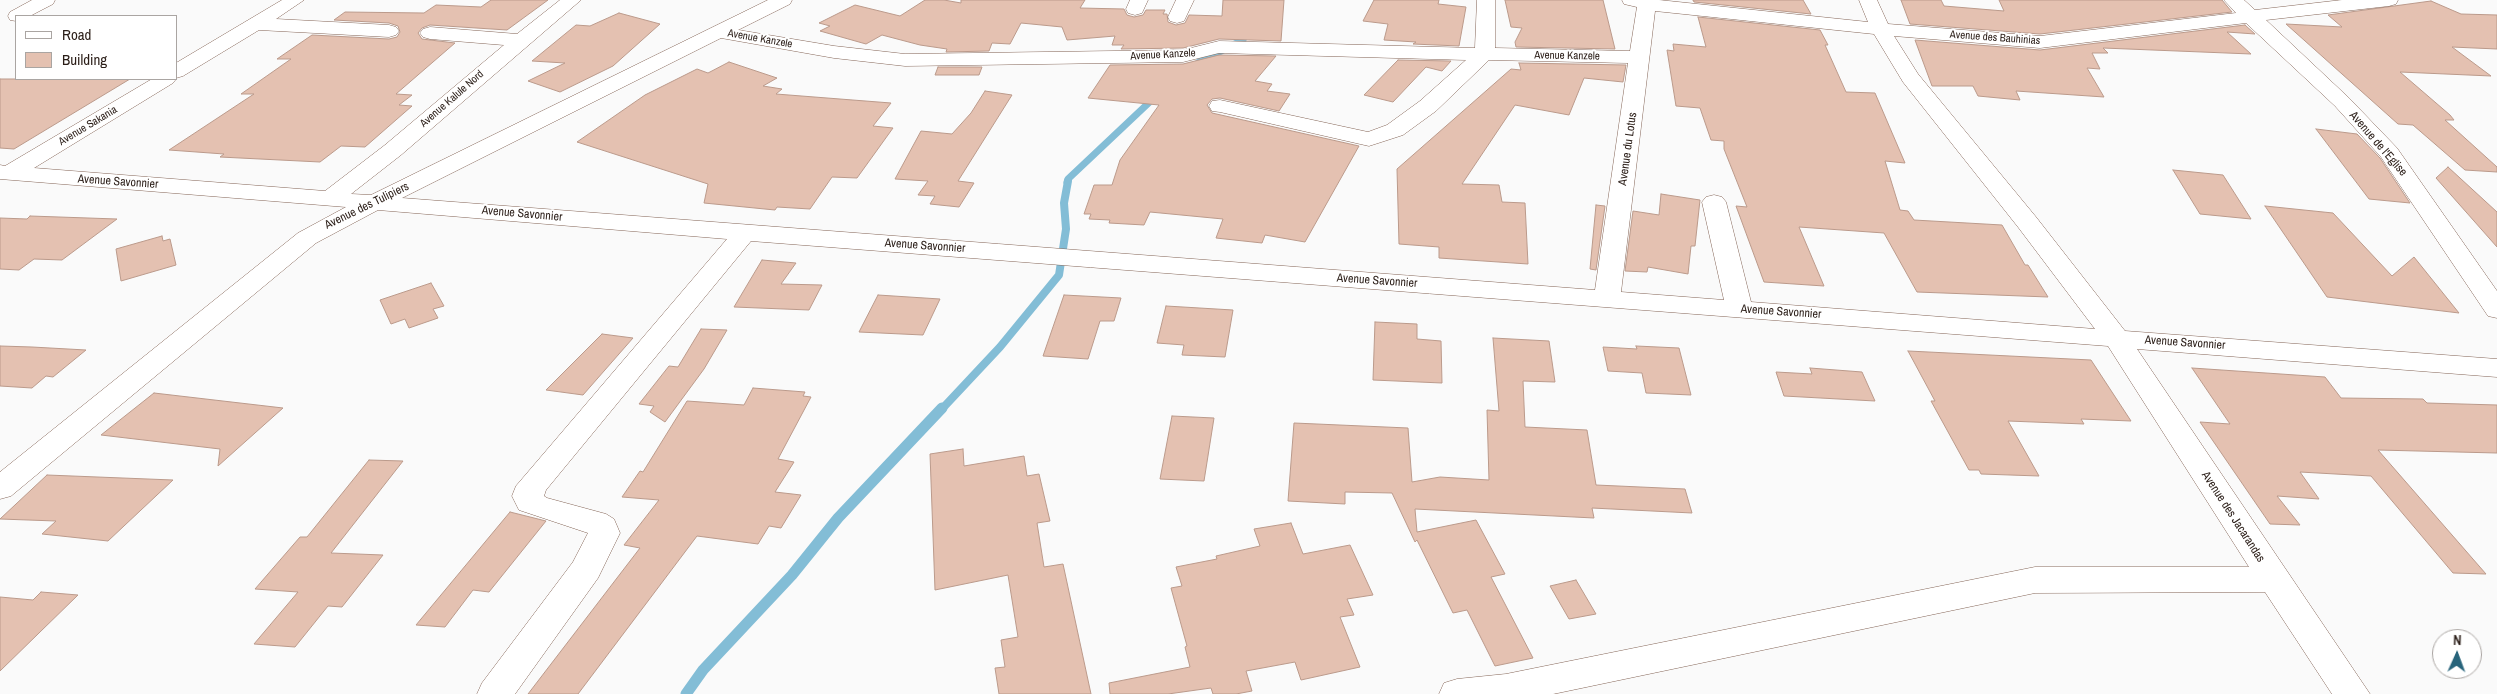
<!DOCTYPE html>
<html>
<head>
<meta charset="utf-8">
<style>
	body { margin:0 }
	#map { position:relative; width:2497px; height:694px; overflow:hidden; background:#fafafa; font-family:"Archivo Narrow",sans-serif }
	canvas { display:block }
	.legend { position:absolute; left:15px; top:15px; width:162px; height:65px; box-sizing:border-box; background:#fff; border:1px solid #aaa5a2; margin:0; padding:6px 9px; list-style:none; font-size:15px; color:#2a1d17 }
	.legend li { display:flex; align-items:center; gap:10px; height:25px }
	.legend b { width:25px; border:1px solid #aaa5a2 }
	.north { position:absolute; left:2432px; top:629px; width:50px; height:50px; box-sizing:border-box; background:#fff; border:1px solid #aaa5a2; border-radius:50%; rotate:2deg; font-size:14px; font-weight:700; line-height:20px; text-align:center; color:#2a1d17 }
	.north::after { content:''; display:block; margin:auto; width:18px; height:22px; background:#27647b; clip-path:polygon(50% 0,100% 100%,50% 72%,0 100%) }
</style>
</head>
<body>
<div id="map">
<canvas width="2497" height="694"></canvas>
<ul class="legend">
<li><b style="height:6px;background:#fff"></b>Road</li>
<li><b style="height:14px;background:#e4c1b1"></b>Building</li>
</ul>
<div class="north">N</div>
</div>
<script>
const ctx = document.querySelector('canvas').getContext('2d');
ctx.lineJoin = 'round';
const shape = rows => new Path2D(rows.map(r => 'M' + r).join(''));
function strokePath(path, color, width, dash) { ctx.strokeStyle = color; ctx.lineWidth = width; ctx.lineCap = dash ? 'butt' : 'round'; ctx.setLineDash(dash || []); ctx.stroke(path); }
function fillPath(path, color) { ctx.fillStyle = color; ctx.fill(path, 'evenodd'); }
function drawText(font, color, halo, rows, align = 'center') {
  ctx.font = font + ' "Archivo Narrow",sans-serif'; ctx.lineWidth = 4; ctx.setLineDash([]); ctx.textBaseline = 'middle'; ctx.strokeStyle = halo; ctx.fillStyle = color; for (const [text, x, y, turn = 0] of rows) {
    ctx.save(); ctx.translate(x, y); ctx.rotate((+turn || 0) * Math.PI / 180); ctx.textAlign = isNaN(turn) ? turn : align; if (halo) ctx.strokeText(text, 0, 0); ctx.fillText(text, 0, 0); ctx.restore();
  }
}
const streamFar2 = shape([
	[1199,62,1243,40,1248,28],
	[1067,182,1068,179,1156,96]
]);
const streamFar1 = shape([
	[941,410,1000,347,1059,275,1066,229,1064,203,1068,181]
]);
const stream = shape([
	[686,694,703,670,792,575,838,518,942,408]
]);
const building = shape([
	[491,0,548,0,507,30,430,25,422,28,418,33,422,39,455,43,396,94,412,95,399,105,412,106,365,147,341,146,320,162,220,157,224,154,169,150,254,94,241,94,291,59,277,59,312,35,389,39,397,37,400,32,398,26,389,23,334,20,345,12,424,13,436,5,481,7,491,0],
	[925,0,944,0,961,3,961,0,1085,0,1080,8,1124,9,1127,15,1134,17,1143,15,1146,10,1165,10,1163,14,1167,14,1168,22,1176,25,1185,23,1189,15,1222,16,1223,0,1284,0,1281,41,1219,39,1183,48,1121,49,1124,45,1112,45,1115,36,1067,40,1062,27,1021,23,1010,44,992,43,989,51,946,52,947,49,920,45,882,35,866,44,820,31,830,26,819,23,855,5,900,16,925,0],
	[1374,0,1439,0,1438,4,1466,7,1459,46,1413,44,1416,42,1384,40,1388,24,1363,21,1374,0],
	[1505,0,1603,0,1615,49,1516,47,1515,42,1522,28,1511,27,1505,0],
	[1693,0,1803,0,1811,14,1694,2,1693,0],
	[1901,0,1941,0,1944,6,2004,11,1999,0,2222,0,2232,12,2040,34,1910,24,1901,0],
	[2431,1,2461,14,2497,15,2497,49,2452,47,2491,76,2400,72,2450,115,2454,120,2445,120,2497,167,2497,172,2465,170,2413,125,2398,124,2286,24,2342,27,2328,15,2431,1],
	[619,13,660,24,613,66,560,92,528,81,565,63,532,61,576,25,590,26,619,13],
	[1698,17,1820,30,1828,45,1825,45,1846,92,1875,93,1905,163,1885,161,1900,210,1908,211,1914,220,2002,225,2025,265,2028,265,2048,297,1917,292,1884,233,1799,227,1824,286,1764,282,1736,206,1747,207,1724,149,1724,141,1711,140,1700,108,1676,106,1667,50,1674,51,1673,44,1706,47,1698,17],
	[2245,25,2255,34,2227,32,2251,54,2103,48,2108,53,2092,53,2100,69,2087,68,2104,97,2016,91,2020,100,1978,96,1973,86,1932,86,1915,40,2040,50,2245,25],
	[1219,55,1276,56,1255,81,1272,84,1267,91,1290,94,1279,111,1220,98,1212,99,1207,105,1212,113,1359,146,1305,242,1265,235,1262,243,1216,238,1223,219,1150,212,1144,225,1109,223,1110,220,1089,219,1091,214,1084,214,1094,185,1112,185,1120,160,1159,105,1088,98,1110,65,1183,64,1219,55],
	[1398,60,1451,61,1442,71,1426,67,1393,102,1364,95,1398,60],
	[729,62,777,78,763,86,782,89,776,94,891,103,873,126,893,128,857,178,832,177,810,209,777,207,775,210,704,203,708,184,577,142,645,95,697,69,708,73,729,62],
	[1519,63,1626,65,1623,82,1584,78,1569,115,1515,105,1462,184,1499,185,1502,202,1525,203,1528,264,1439,258,1439,247,1399,244,1397,169,1511,69,1521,70,1519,63],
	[938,67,982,67,979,75,935,75,938,67],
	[0,79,130,79,14,149,0,148,0,79],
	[985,91,1012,95,958,181,974,183,959,207,930,204,935,196,918,195,928,181,895,179,921,131,952,134,971,113,985,91],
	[2316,129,2357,134,2380,158,2410,203,2369,199,2316,129],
	[2448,167,2497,212,2497,247,2436,178,2448,167],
	[2173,170,2223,175,2251,219,2200,214,2173,170],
	[1661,194,1700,200,1695,246,1691,246,1688,274,1648,267,1647,272,1625,271,1633,211,1659,215,1661,194],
	[1596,205,1605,206,1596,270,1590,269,1596,205],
	[2265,206,2333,213,2392,276,2414,257,2459,313,2327,297,2265,206],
	[30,216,117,219,62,260,34,259,19,270,0,269,0,218,27,219,30,216],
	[162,236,163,241,170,239,176,265,121,281,116,249,162,236],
	[762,260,796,263,781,284,822,285,809,310,734,307,762,260],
	[431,283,444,306,433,309,438,318,409,328,405,319,391,324,380,300,431,283],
	[878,295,940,299,923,335,859,332,878,295],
	[1064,295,1121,298,1114,321,1100,321,1088,359,1043,356,1064,295],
	[1166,306,1233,310,1225,357,1182,355,1184,345,1157,343,1166,306],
	[1375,322,1417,324,1417,339,1441,341,1442,383,1373,380,1375,322],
	[701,329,727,330,704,369,665,422,650,412,654,406,639,404,669,366,678,367,701,329],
	[602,334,633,338,583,395,546,390,602,334],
	[1493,338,1549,341,1555,382,1523,381,1525,427,1587,430,1596,485,1685,489,1692,513,1592,508,1594,518,1415,509,1417,532,1476,520,1505,574,1491,577,1533,658,1495,666,1467,610,1453,613,1417,540,1415,542,1392,493,1345,492,1345,504,1288,501,1294,423,1408,428,1412,482,1440,477,1489,480,1487,410,1499,411,1493,338],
	[0,346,32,347,86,350,53,377,46,376,32,388,0,386,0,346],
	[1636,346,1679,348,1691,395,1646,393,1642,373,1608,371,1603,347,1637,349,1636,346],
	[1908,351,2091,360,2131,421,2081,419,2084,424,2008,421,2039,476,1981,474,1979,470,1969,470,1931,401,1935,401,1908,351],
	[1810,368,1862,372,1875,401,1784,396,1776,372,1812,374,1810,368],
	[2192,368,2325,377,2341,398,2423,399,2427,403,2497,405,2497,453,2378,450,2486,574,2453,573,2371,476,2300,472,2319,499,2277,496,2300,525,2270,524,2200,422,2230,424,2192,368],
	[753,388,805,392,803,396,811,397,778,459,794,462,775,492,801,495,781,528,769,526,758,544,697,536,578,694,528,694,640,548,624,545,659,500,622,497,640,471,643,472,687,401,744,405,753,388],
	[154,393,283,408,218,466,220,449,101,435,154,393],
	[1172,416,1214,418,1204,481,1160,479,1172,416],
	[963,449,964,466,1024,456,1027,476,1039,474,1050,521,1037,523,1044,567,1063,564,1091,694,999,694,995,668,1005,667,1001,640,1018,637,1008,575,935,590,930,454,963,449],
	[369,460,403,461,331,553,383,555,342,607,328,606,295,647,254,644,298,592,255,589,300,537,307,537,369,460],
	[47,475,173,480,108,541,42,534,56,521,0,519,47,475],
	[510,512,546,521,489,592,473,590,445,627,416,625,510,512],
	[1291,523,1303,554,1350,545,1373,595,1347,599,1354,615,1340,617,1360,667,1301,680,1295,662,1246,671,1252,691,1236,694,1213,694,1211,688,1168,694,1110,694,1109,683,1190,667,1185,647,1187,646,1171,588,1182,586,1176,567,1217,559,1216,556,1260,546,1254,529,1291,523],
	[1576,580,1596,614,1569,619,1550,586,1576,580],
	[41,592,78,595,0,671,0,597,33,600,41,592]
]);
const minor = shape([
	[32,0,55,0,53,4,30,16,16,16,16,21,10,20,8,16,10,12,32,0],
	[282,0,304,0,276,19,389,25,396,27,399,31,396,35,389,37,259,30,183,76,176,78,176,63,282,0],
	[560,0,581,0,401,155,351,194,371,195,768,0,792,0,790,4,738,30,834,46,905,54,1183,50,1219,41,1475,48,1477,0,1495,0,1495,48,1630,51,1637,7,1624,4,1622,0,1659,0,1868,22,1859,0,1877,0,1888,24,2040,36,2236,13,2224,0,2244,0,2255,10,2342,0,2398,0,2396,4,2389,6,2266,20,2349,98,2397,148,2497,291,2497,318,2488,316,2381,157,2335,106,2246,23,2040,48,1894,36,1918,74,2036,217,2125,331,2497,359,2497,377,2137,349,2370,694,2332,694,2265,592,2035,593,1553,694,1439,694,1444,683,1457,679,1506,674,2035,567,2249,567,2108,346,751,241,546,490,544,496,547,498,606,514,614,519,620,533,598,578,515,694,477,694,482,683,573,562,588,533,519,510,512,496,516,486,727,239,378,210,316,243,11,496,0,499,0,472,298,233,346,207,0,179,0,165,5,166,152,79,176,79,173,83,34,168,325,191,385,145,504,45,430,39,423,37,420,33,423,29,430,27,517,34,560,0],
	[1655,11,1874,34,1903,82,2018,227,2095,329,1751,302,1726,202,1722,197,1714,195,1706,197,1702,202,1724,300,1621,292,1655,11],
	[721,38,834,58,905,66,1183,62,1219,53,1466,60,1420,101,1387,125,1368,132,1220,100,1212,101,1209,106,1212,111,1220,112,1369,146,1403,135,1436,111,1489,60,1628,63,1595,290,402,198,721,38],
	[1130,0,1148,0,1142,13,1135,15,1128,13,1126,9,1130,0],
	[1176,0,1194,0,1184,21,1177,23,1170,21,1168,17,1176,0]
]);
const farStreetnames = [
	["Avenue des Bauhinias",1995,38,4],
	["Avenue Kanzele",760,39,10],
	["Avenue Kanzele",1163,55,-3],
	["Avenue Kanzele",1567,56,1],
	["Avenue Kalule Nord",452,99,-41],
	["Avenue Sakania",88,126,-31]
];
const streetNames = [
	["Avenue de l'Eglise",2378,144,49],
	["Avenue du Lotus",1628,149,-82],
	["Avenue Savonnier",118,182,4],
	["Avenue des Tulipiers",367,206,-26],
	["Avenue Savonnier",522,214,5],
	["Avenue Savonnier",925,246,4],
	["Avenue Savonnier",1377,281,4],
	["Avenue Savonnier",1781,312,4],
	["Avenue Savonnier",2185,343,4],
	["Avenue des Jacarandas",2233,517,57]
];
strokePath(streamFar2, '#83bdd6', 7);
strokePath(streamFar1, '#83bdd6', 8);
strokePath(stream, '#83bdd6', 11);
fillPath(building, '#e4c1b1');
strokePath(building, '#bb9a8b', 1);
strokePath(minor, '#856658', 1);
fillPath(minor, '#fff');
drawText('11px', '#2a1d17', '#fff', farStreetnames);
drawText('12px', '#2a1d17', '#fff', streetNames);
</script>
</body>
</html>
